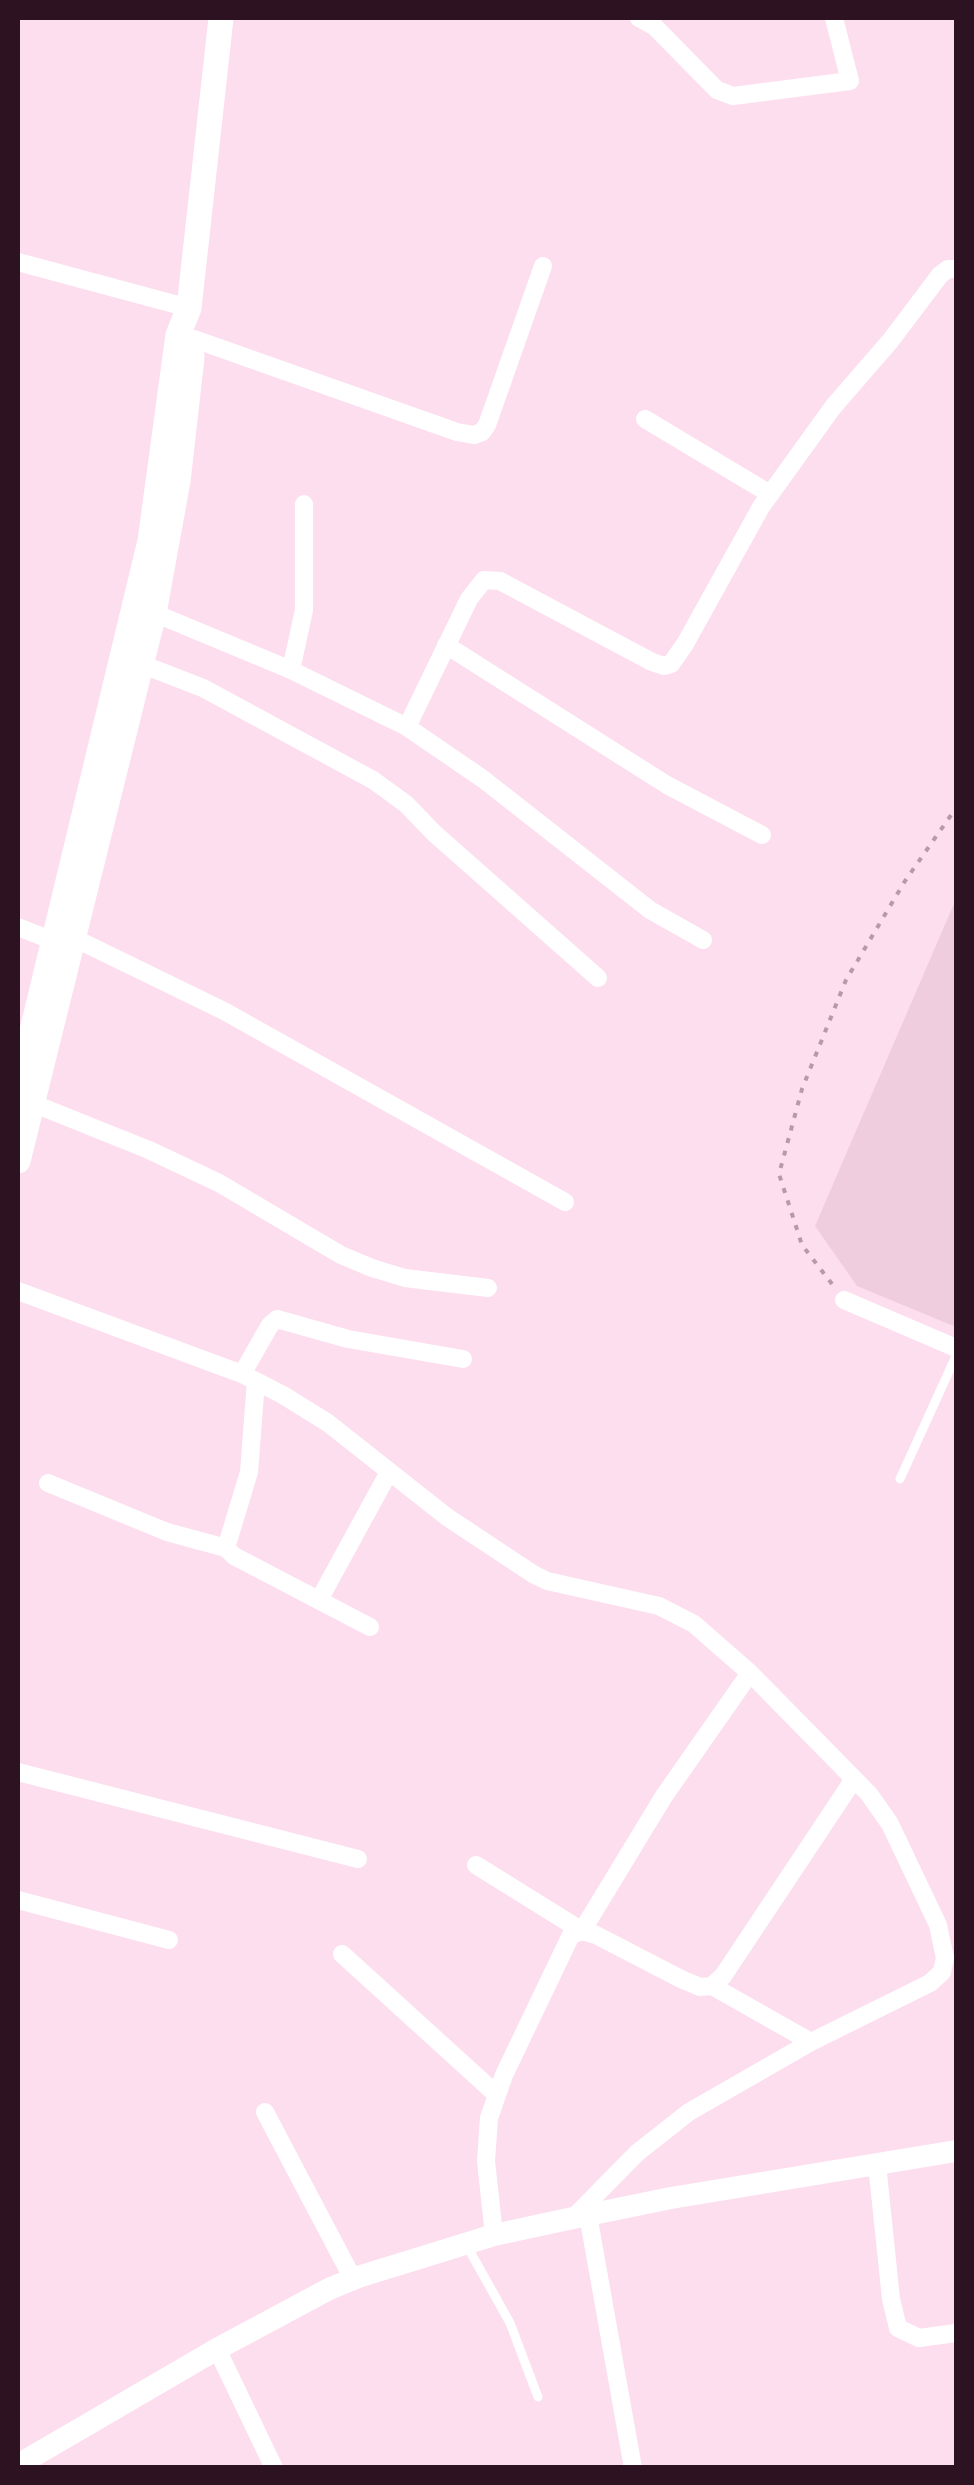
<!DOCTYPE html>
<html>
<head>
<meta charset="utf-8">
<style>
	body { margin:0 }
	#map { position:relative; width:974px; height:2485px; overflow:hidden; background:#fddeef; font-family:"Sofia Sans Condensed",sans-serif }
	canvas { display:block }
	.frame { position:absolute; inset:0; border:20px solid #2d1222; pointer-events:none }
</style>
</head>
<body>
<div id="map">
<canvas width="974" height="2485"></canvas>
<div class="frame"></div>
</div>
<script>
const ctx = document.querySelector('canvas').getContext('2d');
ctx.lineJoin = 'round';
function fillPath(path, color) { ctx.fillStyle = color; ctx.fill(path, 'evenodd'); }
const shape = rows => new Path2D(rows.map(r => 'M' + r).join(''));
function strokePath(path, color, width, dash) { ctx.strokeStyle = color; ctx.lineWidth = width; ctx.lineCap = dash ? 'butt' : 'round'; ctx.setLineDash(dash || []); ctx.stroke(path); }
const built = shape([
	[956,899,956,1327,857,1286,815,1226]
]);
const path = shape([
	[832,1284,802,1245,779,1174,802,1089,846,980,905,881,956,808]
]);
const lane = shape([
	[900,1479,956,1356],
	[467,2246,510,2323,538,2397]
]);
const street = shape([
	[639,18,655,27,717,90,733,96,850,81,834,18],
	[18,262,189,308],
	[194,339,457,432,474,435,482,432,487,425,543,266],
	[645,419,770,494],
	[154,613,291,670,407,727,483,779,650,910,703,940],
	[446,645,667,785,762,835],
	[141,664,203,688,373,780,406,804,434,833,598,978],
	[291,670,304,610,304,504],
	[407,727,469,599,484,580,500,581,652,662,664,666,671,664,685,644,761,507,833,407,891,340,940,275,948,269,956,269],
	[18,927,56,942],
	[74,938,224,1011,565,1202],
	[32,1103,149,1150,219,1183,341,1255,372,1268,405,1278,488,1288],
	[18,1291,242,1374,283,1395,328,1423,447,1517,533,1574,547,1581,659,1606,694,1624,750,1673,869,1794,890,1824,938,1925,945,1958,942,1972,930,1983,811,2042,689,2112,637,2153,574,2217],
	[844,1300,956,1348],
	[242,1374,270,1325,277,1319,348,1339,463,1359],
	[256,1381,249,1472,226,1548,234,1556,370,1627],
	[48,1483,167,1532,226,1548],
	[319,1600,389,1472],
	[18,1772,358,1859],
	[476,1865,582,1931,664,1796,750,1673],
	[18,1900,169,1940],
	[342,1954,496,2094],
	[712,1986,811,2042],
	[265,2112,353,2279],
	[877,2164,891,2299,898,2328,919,2338,956,2333],
	[588,2215,633,2468],
	[494,2235,486,2161,489,2118,504,2075,571,1935,582,1931,596,1935,681,1979,700,1987,712,1986,723,1976,854,1779],
	[217,2349,274,2468]
]);
const secondary = shape([
	[18,2465,217,2349,329,2289,358,2277,494,2235,573,2218,671,2198,956,2151]
]);
const primary = shape([
	[18,1089,150,541,178,335,189,308,221,18],
	[18,1161,154,613,178,481,192,357]
]);
fillPath(built, '#efcddf');
strokePath(path, '#b79aaa', 4, [5, 8]);
strokePath(lane, '#fff', 9);
strokePath(street, '#fff', 18);
strokePath(secondary, '#fff', 22);
strokePath(primary, '#fff', 25);
</script>
</body>
</html>
